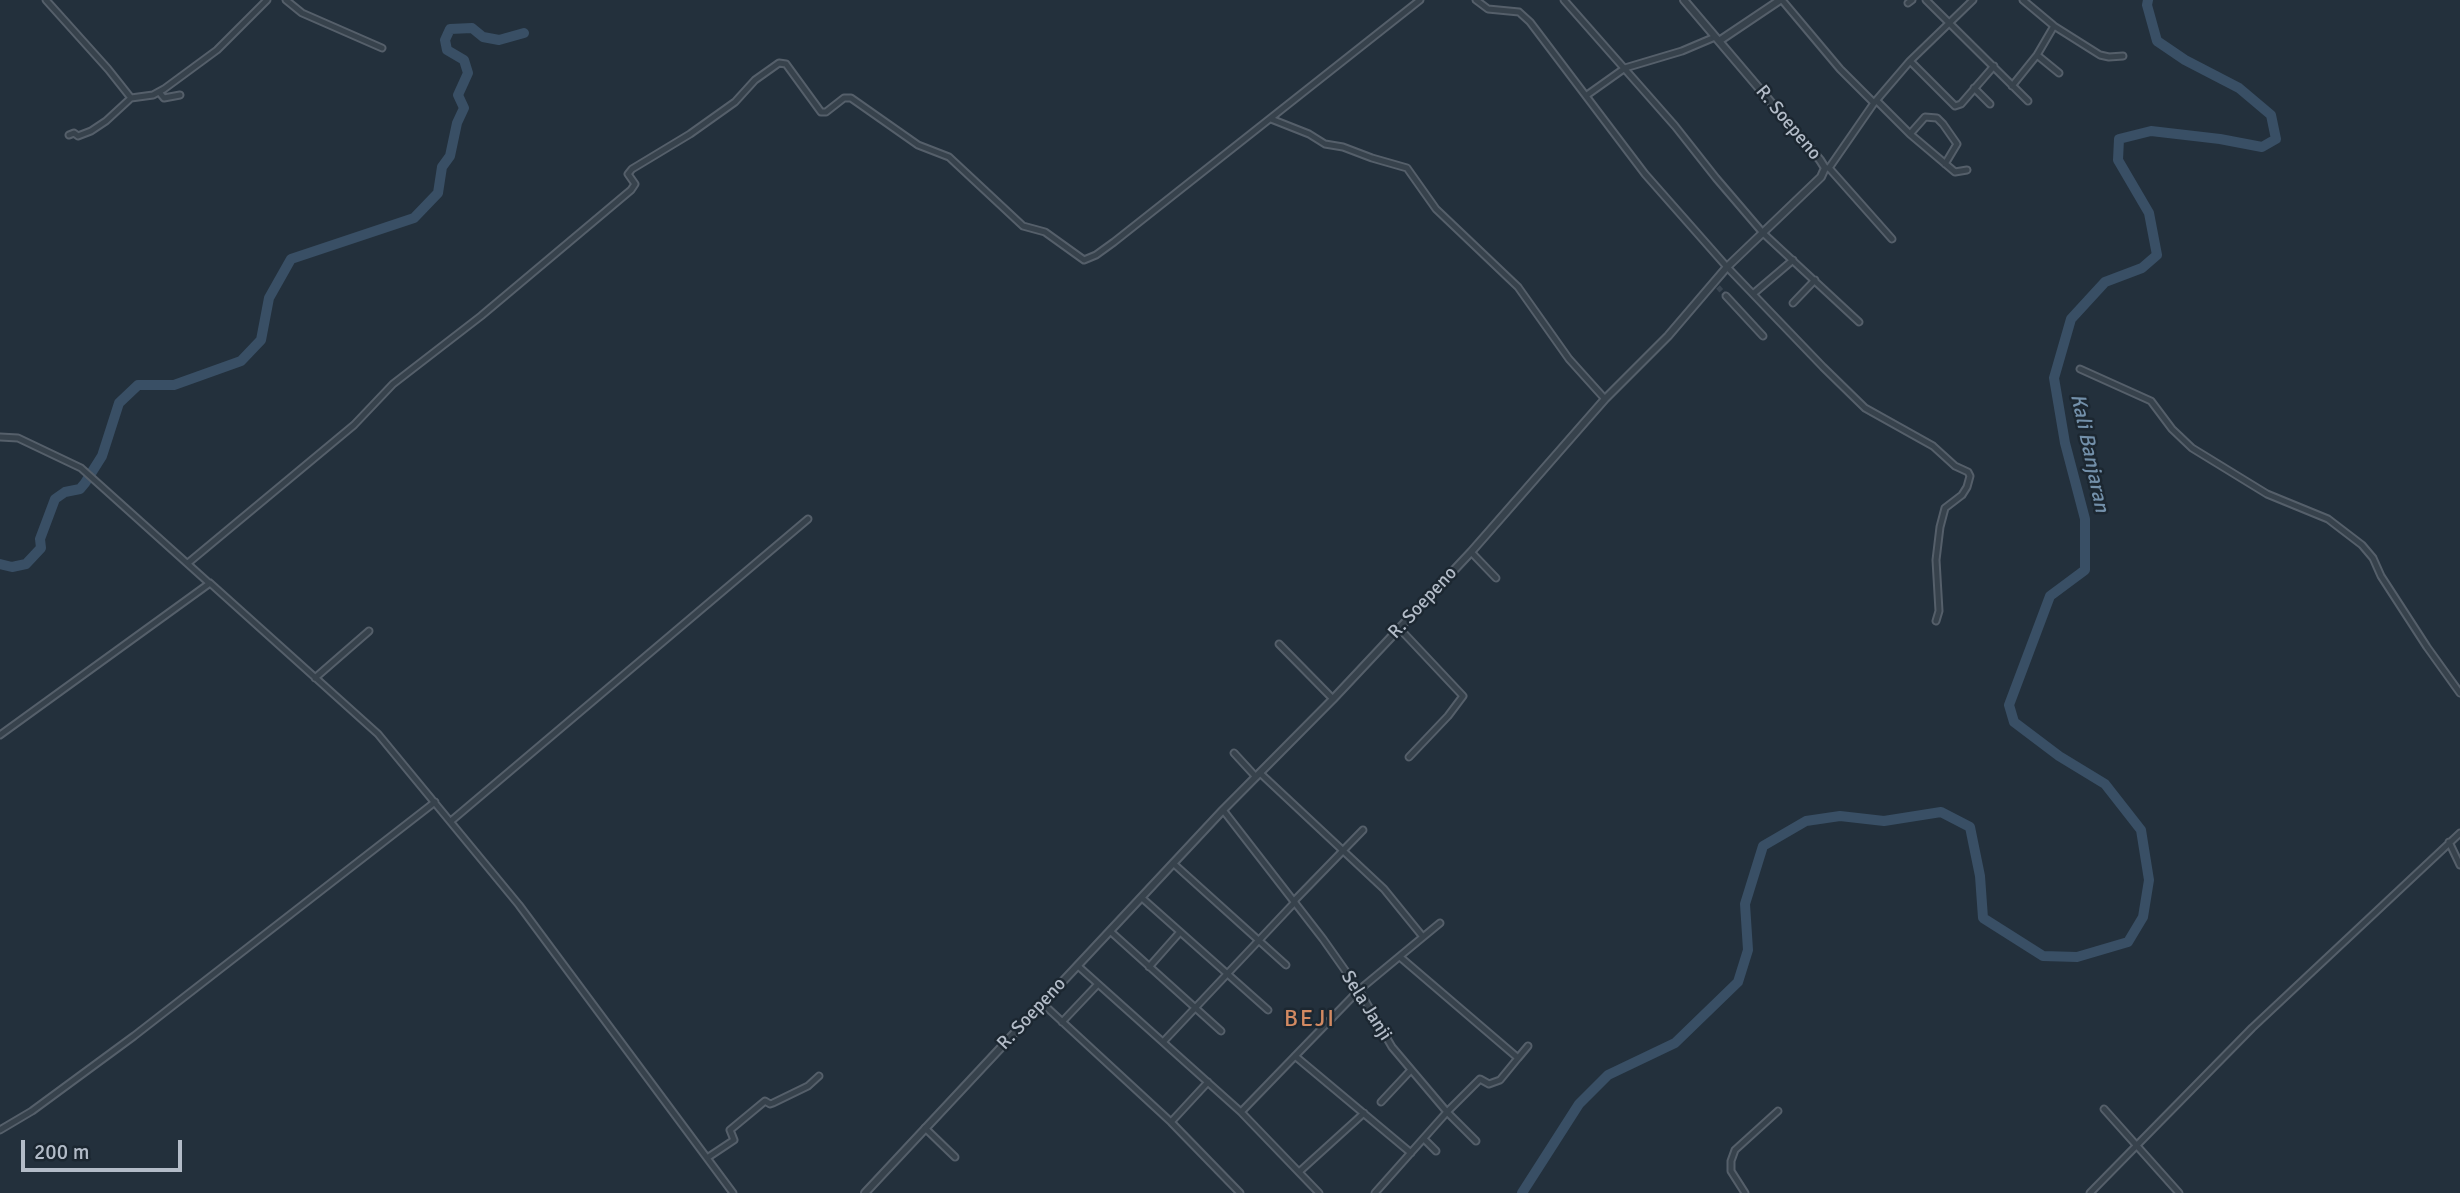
<!DOCTYPE html>
<html>
<head>
<meta charset="utf-8">
<style>
	body { margin:0 }
	#map { position:relative; width:2460px; height:1193px; overflow:hidden; background:#23303c; font-family:Signika,sans-serif }
	canvas { display:block }
	.scale { position:absolute; left:21px; top:1140px; width:161px; height:32px; box-sizing:border-box; border:4px solid #b3bcc8; border-top:0; padding-left:9px; font-size:21px; line-height:24px; white-space:nowrap; color:#b3bcc8; -webkit-text-stroke:5px #1c2731; paint-order:stroke }
</style>
</head>
<body>
<div id="map">
<canvas width="2460" height="1193"></canvas>
<div class="scale">200 m</div>
</div>
<script>
const ctx = document.querySelector('canvas').getContext('2d');
ctx.lineJoin = 'round';
const shape = rows => new Path2D(rows.map(r => 'M' + r).join(''));
function strokePath(path, color, width, dash) { ctx.strokeStyle = color; ctx.lineWidth = width; ctx.lineCap = dash ? 'butt' : 'round'; ctx.setLineDash(dash || []); ctx.stroke(path); }
function drawText(font, color, halo, rows, align = 'center') {
  ctx.font = font + ' Signika,sans-serif'; ctx.lineWidth = 5; ctx.setLineDash([]); ctx.textBaseline = 'middle'; ctx.strokeStyle = halo; ctx.fillStyle = color; for (const [text, x, y, turn = 0] of rows) {
    ctx.save(); ctx.translate(x, y); ctx.rotate((+turn || 0) * Math.PI / 180); ctx.textAlign = isNaN(turn) ? turn : align; if (halo) ctx.strokeText(text, 0, 0); ctx.fillText(text, 0, 0); ctx.restore();
  }
}
const river = shape([
	[0,564,12,567,26,564,41,548,40,539,55,499,65,492,80,489,85,483,102,456,119,403,138,385,174,385,241,361,261,340,269,298,291,259,414,218,438,193,442,167,450,156,457,123,464,108,458,95,468,73,464,60,447,50,445,40,450,29,472,28,483,37,499,40,524,33],
	[1522,1193,1579,1104,1608,1075,1675,1043,1738,982,1748,950,1745,904,1763,846,1806,821,1840,816,1884,821,1941,812,1970,827,1980,876,1983,918,2043,956,2077,957,2128,942,2143,917,2149,880,2141,830,2105,784,2059,756,2014,722,2009,705,2050,596,2085,570,2085,519,2065,443,2054,378,2071,319,2105,282,2142,268,2157,255,2149,213,2118,160,2119,139,2151,131,2220,139,2262,147,2276,139,2271,115,2239,88,2185,60,2157,41,2147,5,2148,0]
]);
const minorTunnel = shape([
	[1718,287,1726,296]
]);
const minor = shape([
	[46,0,108,69,131,98],
	[286,0,302,13,382,48],
	[1476,0,1488,9,1519,12,1530,22,1645,174,1727,267,1823,367,1865,408,1933,446,1955,466,1968,472,1970,476,1967,487,1962,495,1945,508,1940,527,1936,560,1939,611,1936,621],
	[1564,0,1675,126,1716,178,1763,233,1859,322],
	[1782,0,1840,69,1874,103],
	[1926,0,2028,101],
	[2023,0,2054,26,2100,55,2109,57,2123,56],
	[1908,3,1912,0],
	[2037,55,2059,73],
	[1910,61,1955,106,1961,104,1994,66],
	[2012,86,2037,55,2054,26],
	[1974,88,1990,104],
	[159,92,164,98,180,95],
	[1587,95,1625,68,1682,51,1715,37],
	[1877,101,1910,134,1955,172,1967,170],
	[1271,119,1309,134,1325,144,1343,147,1372,158,1407,168,1436,209,1518,287,1569,359,1605,399],
	[1910,134,1925,117,1937,118,1943,124,1957,144,1945,164],
	[69,135,74,133,78,136,91,131,106,121,131,98,153,95,164,89,217,50,267,0],
	[1826,168,1829,168,1892,239],
	[1829,168,1874,103,1910,61,1973,0],
	[1753,294,1793,260],
	[1726,296,1763,336],
	[1793,303,1815,280],
	[2080,369,2151,401,2172,429,2192,448,2267,494,2328,519,2362,545,2373,558,2381,576,2427,647,2460,693],
	[0,437,18,438,81,468,209,583],
	[1471,552,1496,578],
	[188,563,354,425,393,384,481,316,631,190,635,184,628,174,632,169,690,134,735,102,755,80,779,63,786,64,821,112,826,112,844,98,851,98,918,145,949,157,1023,226,1045,232,1084,260,1096,255,1114,242,1420,0],
	[1399,628,1463,696,1448,716,1409,757],
	[1279,644,1333,699],
	[315,678,369,631],
	[0,735,210,583,378,734,519,905,733,1193],
	[1234,753,1256,777],
	[1223,810,1323,939,1359,990,1392,1047,1447,1112,1375,1193],
	[451,821,808,519],
	[2449,842,2460,865],
	[1174,864,1286,965],
	[1142,898,1268,1010],
	[1294,901,1363,830],
	[1110,931,1221,1031],
	[1423,937,1440,923],
	[1400,957,1518,1058,1500,1080,1489,1084,1480,1079,1447,1112,1476,1141],
	[1078,966,1241,1112,1319,1193],
	[1149,967,1180,932],
	[1042,1003,1171,1122,1240,1193],
	[1062,1022,1098,984],
	[1163,1042,1295,902],
	[1295,1056,1411,1153],
	[1518,1058,1528,1046],
	[1381,1102,1410,1071],
	[2104,1109,2179,1193],
	[1241,1112,1359,990,1423,937,1384,889,1260,773],
	[1171,1122,1208,1082],
	[925,1128,955,1157],
	[0,1130,32,1111,134,1036,435,802],
	[1424,1139,1436,1151],
	[707,1158,734,1140,730,1130,765,1101,770,1104,773,1103,808,1086,819,1076],
	[1299,1172,1364,1113],
	[1745,1193,1731,1171,1731,1161,1735,1150,1778,1111],
	[2090,1193,2252,1028,2460,833]
]);
const tertiary = shape([
	[1719,41,1780,0],
	[865,1193,1223,810,1333,699,1471,552,1605,399,1668,336,1727,267,1821,177,1825,168,1820,160,1684,0]
]);
const streetNames = [
	["R. Soepeno",1788,123,50],
	["R. Soepeno",1423,603,-47],
	["Sela Janji",1366,1006,58],
	["R. Soepeno",1032,1014,-47]
];
const waterNames = [
	["Kali Banjaran",2089,453,78]
];
const quarterNames = [
	["BEJI",1310,1020]
];
strokePath(river, '#394f65', 10);
strokePath(minorTunnel, '#394551', 5, [5, 2.5]);
strokePath(minor, '#555f6a', 9);
strokePath(tertiary, '#555f6a', 10);
strokePath(minor, '#37424c', 5);
strokePath(tertiary, '#37424c', 6);
drawText('19px', '#b3bcc8', '#1c2731', streetNames);
drawText('italic 21px', '#7390aa', '#1c2731', waterNames);
ctx.letterSpacing = '2px';
drawText('23px', '#d38a62', '#1c2731', quarterNames);
ctx.letterSpacing = '0px';
</script>
</body>
</html>
